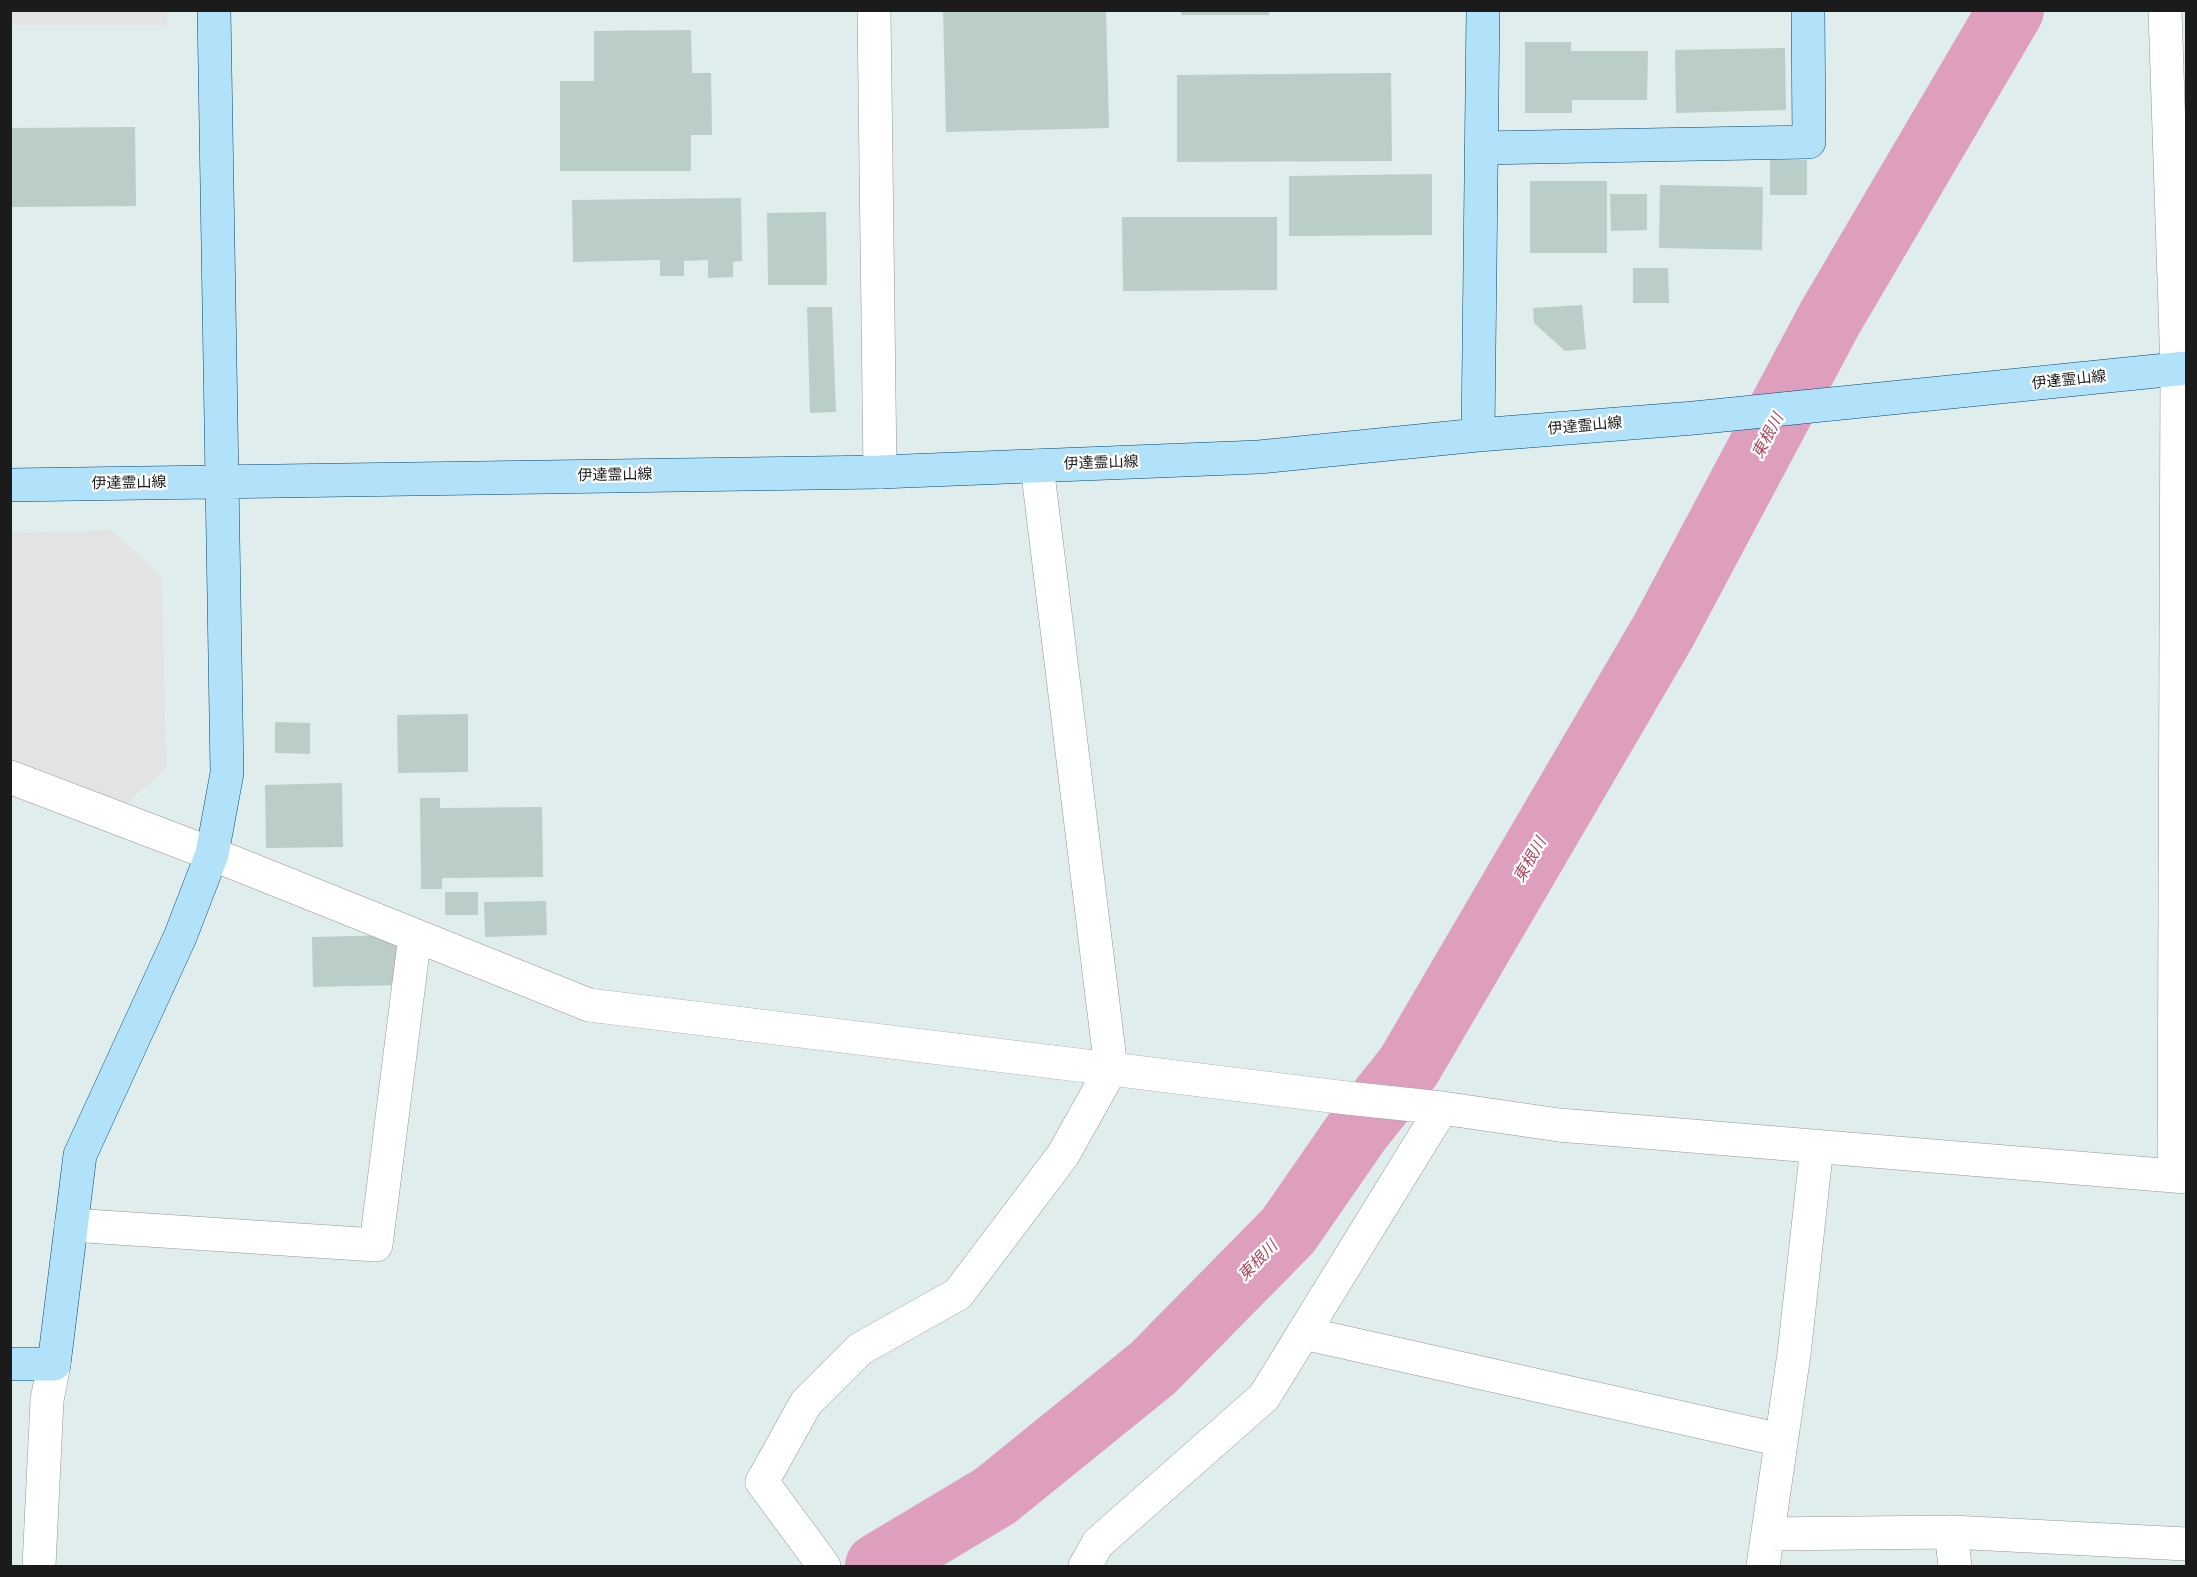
<!DOCTYPE html>
<html>
<head>
<meta charset="utf-8">
<style>
	body { margin:0 }
	#map { position:relative; width:2197px; height:1577px; overflow:hidden; background:#e0eded; font-family:Inter,sans-serif }
	canvas { display:block }
	.frame { position:absolute; inset:0; border:12px solid #1b1b1b; pointer-events:none }
</style>
</head>
<body>
<div id="map">
<canvas width="2197" height="1577"></canvas>
<div class="frame"></div>
</div>
<script>
const ctx = document.querySelector('canvas').getContext('2d');
ctx.lineJoin = 'round';
function fillPath(path, color) { ctx.fillStyle = color; ctx.fill(path, 'evenodd'); }
const shape = rows => new Path2D(rows.map(r => 'M' + r).join(''));
function strokePath(path, color, width, dash) { ctx.strokeStyle = color; ctx.lineWidth = width; ctx.lineCap = dash ? 'butt' : 'round'; ctx.setLineDash(dash || []); ctx.stroke(path); }
function drawText(font, color, halo, rows, align = 'center') {
  ctx.font = font + ' Inter,"Noto Sans JP",sans-serif'; ctx.lineWidth = 4.5; ctx.setLineDash([]); ctx.textBaseline = 'middle'; ctx.strokeStyle = halo; ctx.fillStyle = color; for (const [text, x, y, turn = 0] of rows) {
    ctx.save(); ctx.translate(x, y); ctx.rotate((+turn || 0) * Math.PI / 180); ctx.textAlign = isNaN(turn) ? turn : align; if (halo) ctx.strokeText(text, 0, 0); ctx.fillText(text, 0, 0); ctx.restore();
  }
}
const parking = shape([
	[10,11,167,11,167,25,11,25],
	[112,530,162,578,166,769,126,803,11,758,11,533]
]);
const river = shape([
	[878,1566,995,1496,1153,1368,1288,1231,1358,1130,1409,1066,1664,630,1830,318,2011,10]
]);
const building = shape([
	[943,10,1106,10,1109,128,946,132],
	[1181,10,1269,10,1269,15,1181,15],
	[691,30,692,73,711,73,712,135,691,135,691,171,560,171,560,81,594,81,594,31],
	[1525,42,1571,42,1571,51,1648,51,1647,100,1572,100,1572,113,1525,113],
	[1785,48,1786,110,1676,113,1675,50],
	[1391,73,1392,161,1177,162,1177,75],
	[135,127,136,206,10,207,10,128],
	[1770,160,1807,160,1807,195,1770,195],
	[1432,174,1432,235,1289,236,1289,176],
	[1530,181,1607,181,1607,253,1530,253],
	[1660,185,1763,187,1762,250,1659,248],
	[1610,194,1647,194,1647,230,1611,231],
	[741,198,742,261,733,262,733,277,708,278,708,260,684,261,684,276,660,276,660,260,573,262,572,200],
	[826,212,827,285,768,285,767,213],
	[1122,217,1277,217,1277,290,1123,291],
	[1633,268,1668,268,1669,303,1633,303],
	[1582,305,1586,349,1565,351,1534,323,1533,308],
	[807,307,832,307,836,412,810,413],
	[468,714,468,772,398,773,397,715],
	[275,722,310,723,310,754,275,753],
	[342,783,343,847,266,848,265,785],
	[420,798,440,798,440,808,542,807,543,877,442,878,442,889,421,889],
	[445,892,478,892,478,915,445,915],
	[546,901,547,935,485,937,484,902],
	[398,935,399,985,313,987,312,937]
]);
const street = shape([
	[874,10,880,472],
	[2165,10,2177,369,2174,1175],
	[10,777,212,854,589,1005,1347,1098,1442,1108,1559,1125,2186,1177],
	[71,1225,376,1245,415,935],
	[1303,1333,1781,1440],
	[1768,1534,1951,1532],
	[39,1566,47,1400,54,1364],
	[824,1566,762,1482,806,1403,860,1349,958,1294,1063,1155,1111,1069,1037,466],
	[1085,1566,1098,1543,1264,1397,1442,1108],
	[1763,1566,1794,1354,1817,1146],
	[1955,1566,1951,1532,2186,1544]
]);
const secondary = shape([
	[1481,148,1809,142,1808,10],
	[1478,435,1483,10],
	[10,485,880,472,1259,457,1478,435,1694,418,2186,368],
	[10,1364,54,1364,80,1155,180,937,212,854,227,773,214,10]
]);
const streetNames = [
	["伊達霊山線",2069,380,-6],
	["伊達霊山線",1585,426,-5],
	["伊達霊山線",1101,463,-2],
	["伊達霊山線",615,475,-1],
	["伊達霊山線",129,483,-1]
];
const waterNames = [
	["東根川",1768,436,-62],
	["東根川",1530,860,-60],
	["東根川",1258,1261,-46]
];
fillPath(parking, '#e3e3e3');
strokePath(river, '#dd9fbd', 66);
fillPath(building, '#bacdc8');
strokePath(street, '#959595', 34);
strokePath(secondary, '#024672', 34);
strokePath(street, '#fff', 33);
strokePath(secondary, '#b1e2fa', 33);
drawText('15px', '#1b1b1b', '#fff', streetNames);
drawText('italic 16px', '#ac475c', '#fff', waterNames);
</script>
</body>
</html>
